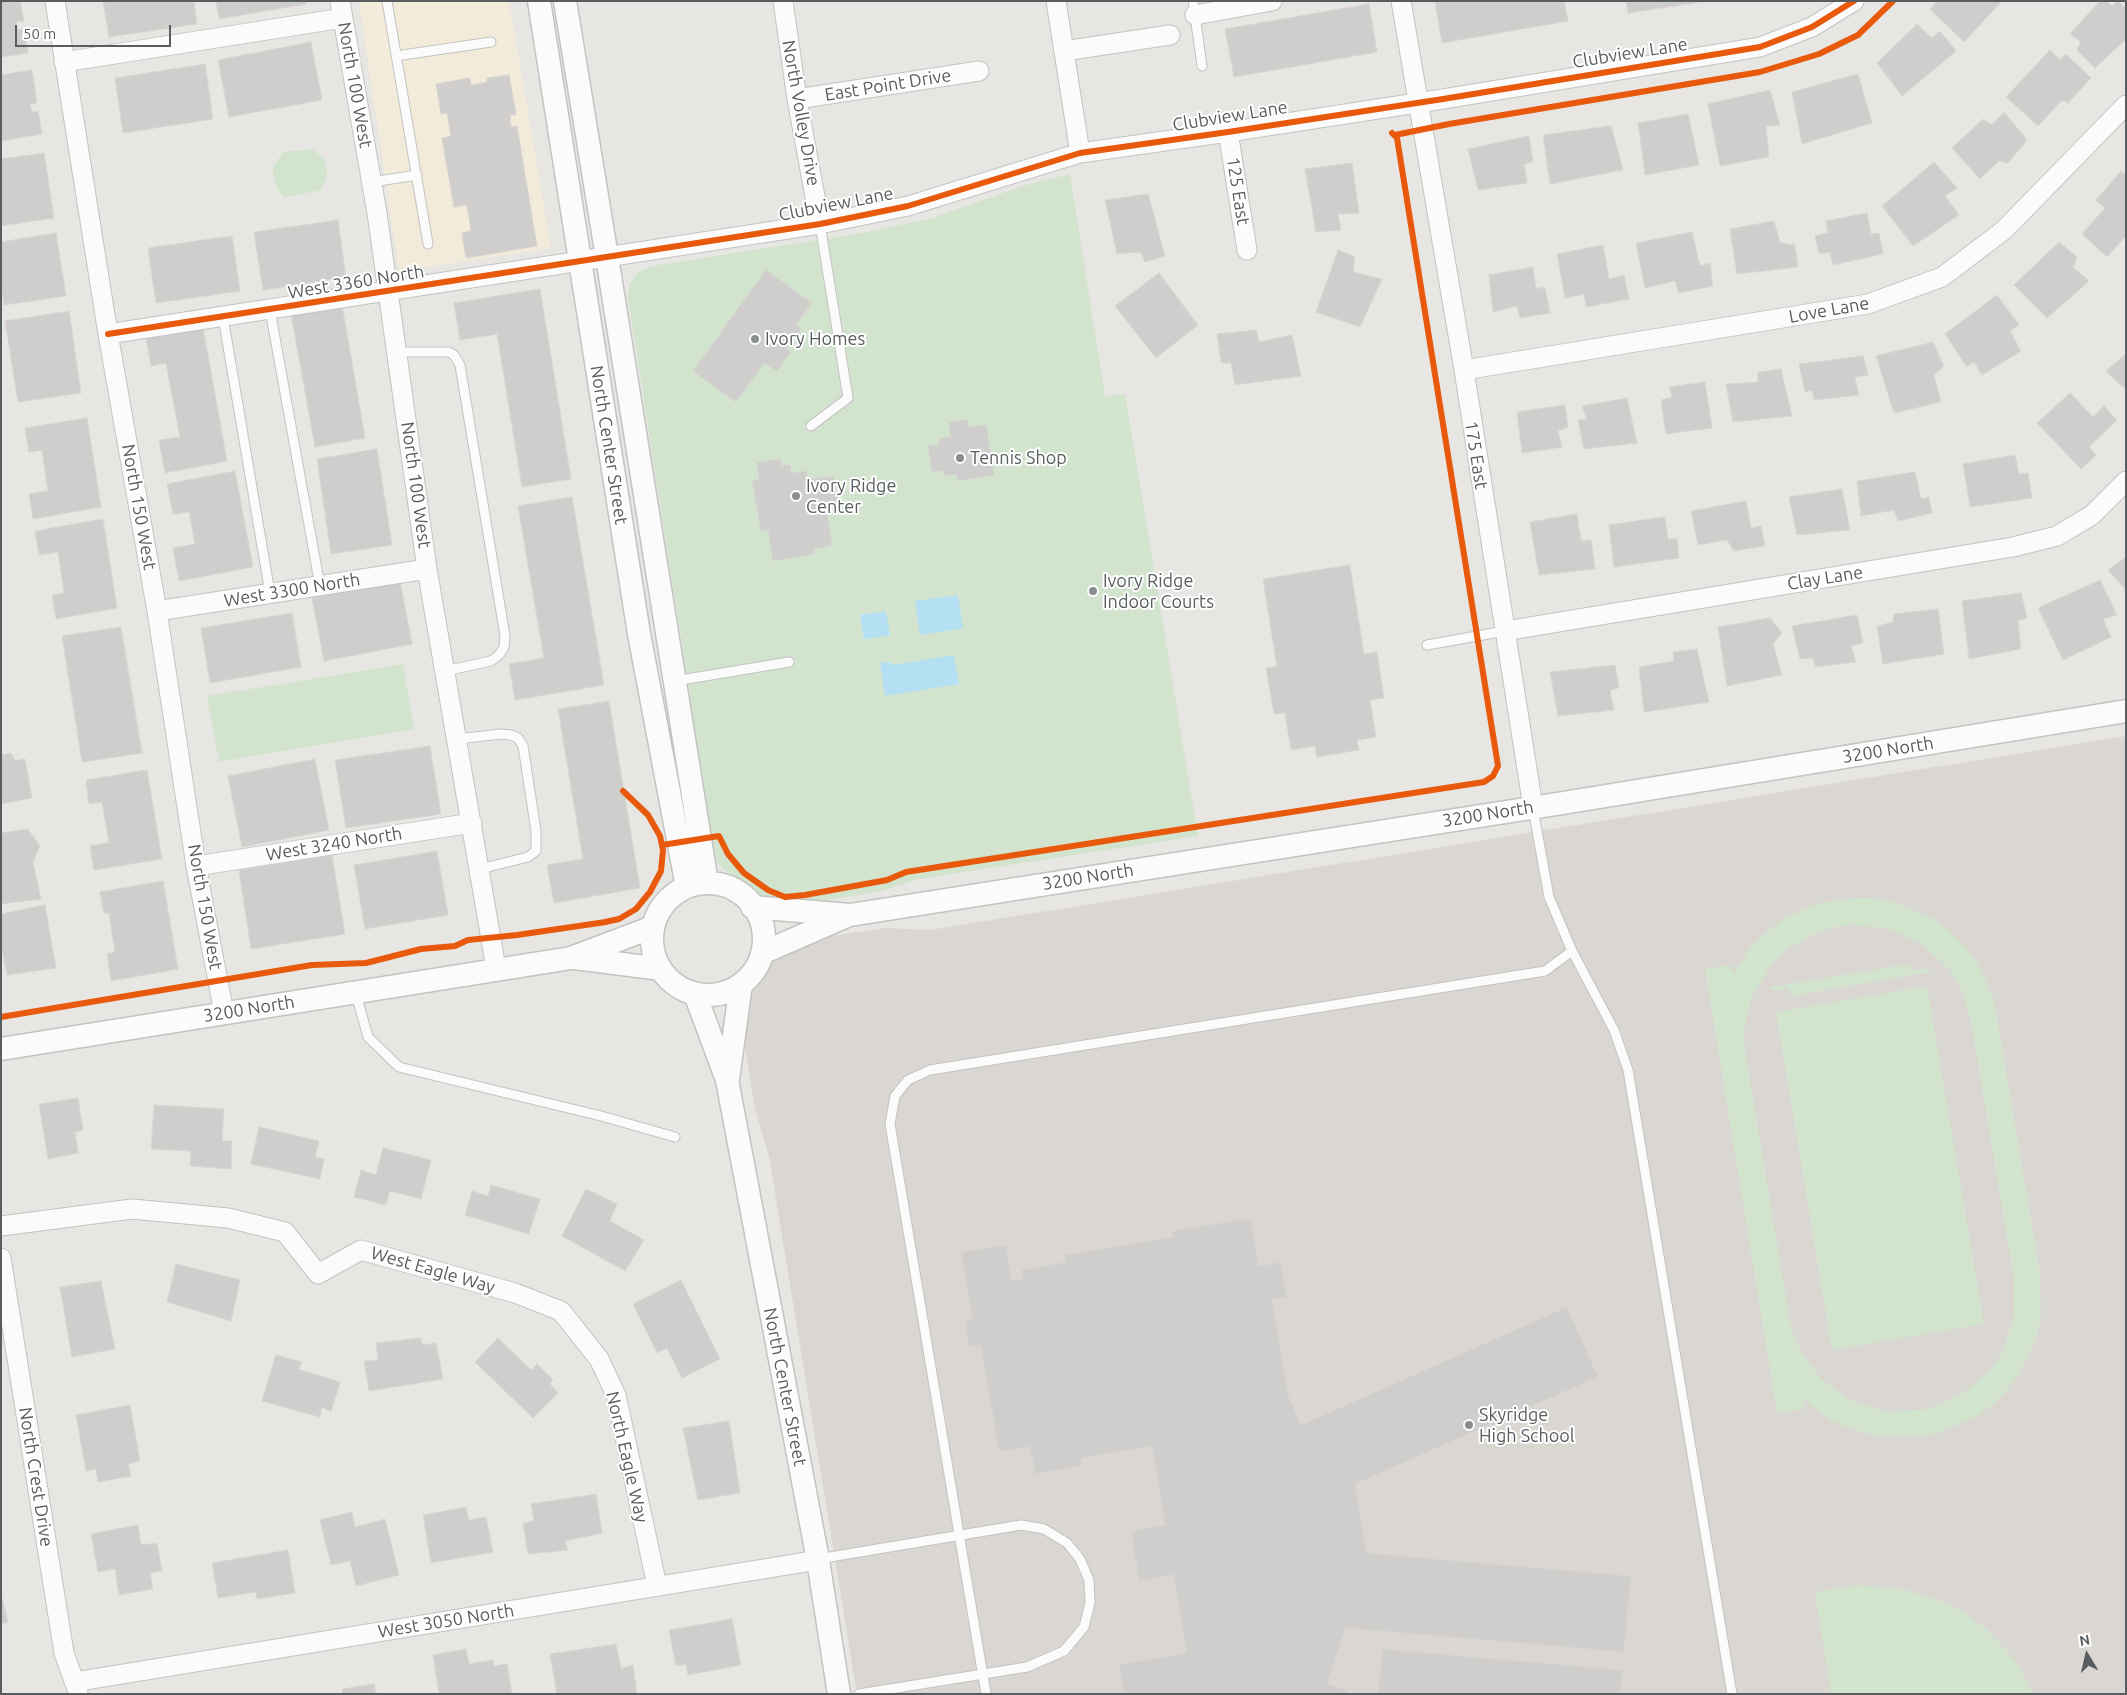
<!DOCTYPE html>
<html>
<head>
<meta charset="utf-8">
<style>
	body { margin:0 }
	#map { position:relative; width:2127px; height:1695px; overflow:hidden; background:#e8e6e3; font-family:Ubuntu,sans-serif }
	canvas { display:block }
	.frame { position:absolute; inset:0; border:2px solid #585d60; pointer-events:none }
	.north { position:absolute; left:2062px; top:1630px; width:50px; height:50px; -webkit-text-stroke:4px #fff; paint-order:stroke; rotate:351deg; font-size:14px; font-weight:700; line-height:20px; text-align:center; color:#585d60 }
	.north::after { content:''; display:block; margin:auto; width:18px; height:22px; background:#585d60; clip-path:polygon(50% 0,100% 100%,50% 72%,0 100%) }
	.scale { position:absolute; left:15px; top:25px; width:156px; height:22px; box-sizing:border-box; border:2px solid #585d60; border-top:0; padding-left:6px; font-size:15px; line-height:18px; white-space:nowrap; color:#585d60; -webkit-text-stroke:4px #fff; paint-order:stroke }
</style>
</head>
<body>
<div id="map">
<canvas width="2127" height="1695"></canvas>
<div class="frame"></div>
<div class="north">N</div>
<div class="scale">50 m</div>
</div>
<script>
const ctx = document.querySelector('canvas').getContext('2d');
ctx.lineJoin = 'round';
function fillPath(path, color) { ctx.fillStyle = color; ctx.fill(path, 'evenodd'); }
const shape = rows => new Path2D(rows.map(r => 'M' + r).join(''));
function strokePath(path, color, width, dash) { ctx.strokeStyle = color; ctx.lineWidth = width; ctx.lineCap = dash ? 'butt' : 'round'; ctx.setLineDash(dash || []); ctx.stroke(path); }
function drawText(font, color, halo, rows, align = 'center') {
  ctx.font = font + ' Ubuntu,sans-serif'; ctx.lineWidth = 4; ctx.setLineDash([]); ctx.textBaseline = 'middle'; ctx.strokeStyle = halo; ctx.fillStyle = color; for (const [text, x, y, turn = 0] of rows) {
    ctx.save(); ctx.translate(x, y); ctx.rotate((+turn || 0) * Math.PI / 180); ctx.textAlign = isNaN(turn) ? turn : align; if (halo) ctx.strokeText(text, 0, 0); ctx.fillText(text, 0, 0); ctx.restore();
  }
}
const commercial = shape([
	[359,1,509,1,551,248,399,271]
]);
const education = shape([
	[2126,736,2126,1694,857,1694,769,1156,755,1109,743,1035,745,1000,754,984,774,957,818,938,885,928,930,930]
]);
const green = shape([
	[313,149,325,159,327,175,321,190,283,198,274,182,273,167,283,152],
	[1070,174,1105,396,1125,394,1198,836,919,879,877,892,802,904,766,899,721,867,713,854,694,748,694,723,628,298,629,285,637,273,651,266,868,232,932,218,1026,185],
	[403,664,414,729,219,762,207,696],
	[1854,898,1874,898,1894,902,1932,918,1948,930,1963,944,1976,960,1985,978,1993,997,1997,1017,2040,1274,2041,1315,2037,1335,2020,1373,2008,1389,1993,1404,1977,1416,1939,1433,1919,1437,1883,1437,1848,1428,1831,1420,1803,1399,1804,1409,1777,1413,1705,969,1731,965,1733,974,1753,944,1782,920,1815,904],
	[1853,925,1890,929,1923,945,1950,970,1960,986,1971,1021,2014,1279,2014,1315,2004,1349,1995,1364,1969,1389,1938,1406,1921,1410,1885,1411,1850,1400,1821,1379,1800,1350,1793,1334,1789,1316,1745,1050,1744,1032,1747,1013,1753,995,1772,964,1785,951,1817,932,1835,927],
	[1909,964,1911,971,1929,968,1930,972,1791,996,1789,988,1771,991,1771,987],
	[1927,986,1984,1324,1832,1350,1776,1012],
	[1860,1585,1906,1590,1949,1604,1969,1616,1986,1629,2015,1660,2034,1694,1831,1694,1815,1592]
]);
const water = shape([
	[958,595,963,628,920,635,915,601],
	[886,611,890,635,864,639,860,615],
	[954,655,959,684,885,696,880,663,891,662,892,665]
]);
const building = shape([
	[1,1,20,1,24,21,16,22,18,30,24,29,28,53,1,57,1,1],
	[103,1,194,1,197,24,109,37,103,1],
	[216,1,306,1,306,4,219,19,216,1],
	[1435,1,1564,1,1568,21,1442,43,1435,1],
	[1626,1,1708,1,1628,13,1626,1],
	[1937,1,2002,1,1964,42,1930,9,1937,1],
	[2100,1,2106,1,2112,6,2118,1,2126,9,2126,39,2095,68,2077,50,2081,42,2070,34,2100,1],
	[1369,4,1377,52,1234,77,1225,29,1369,4],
	[1917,24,1932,38,1940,31,1956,51,1902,96,1877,63,1917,24],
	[311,42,322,100,229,117,218,60,311,42],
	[2050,50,2060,60,2066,54,2091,78,2068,103,2062,100,2038,126,2006,97,2050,50],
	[205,64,213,119,123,133,115,78,205,64],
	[32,70,37,103,30,104,32,112,38,111,42,134,1,141,1,75,32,70],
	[1858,74,1872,123,1802,144,1792,92,1858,74],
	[509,75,516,115,510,115,511,127,517,126,537,246,466,258,462,233,471,231,467,205,454,207,442,138,451,136,447,113,441,114,436,84,470,78,471,85,487,82,487,78,509,75],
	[1770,90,1780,125,1766,126,1769,157,1720,166,1708,104,1770,90],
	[2004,112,2027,140,2008,163,1999,161,1980,179,1952,148,1983,119,1992,125,2004,112],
	[1688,114,1699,165,1645,175,1638,123,1688,114],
	[1611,126,1623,170,1550,184,1543,135,1611,126],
	[1529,136,1533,162,1524,164,1527,183,1478,190,1468,149,1529,136],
	[44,153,54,218,1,226,1,159,44,153],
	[1934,162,1957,188,1945,196,1959,215,1913,246,1882,206,1934,162],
	[1352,163,1359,213,1338,214,1341,230,1316,232,1305,169,1352,163],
	[2121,171,2126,175,2126,236,2107,257,2082,234,2105,208,2096,200,2121,171],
	[1148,194,1165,256,1145,262,1140,252,1117,254,1105,200,1148,194],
	[1867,213,1871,234,1879,233,1883,254,1833,265,1830,252,1819,254,1815,236,1828,233,1826,221,1867,213],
	[338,220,346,277,263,290,254,232,338,220],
	[1774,221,1780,243,1795,245,1798,267,1737,274,1730,229,1774,221],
	[1692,232,1700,266,1710,263,1713,286,1679,293,1675,281,1645,288,1636,243,1692,232],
	[56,233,66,296,4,305,1,284,1,242,56,233],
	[232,236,240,291,156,303,148,248,232,236],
	[2059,242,2077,257,2073,267,2089,281,2047,318,2014,285,2059,242],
	[1603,245,1609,279,1624,275,1629,299,1586,307,1584,294,1565,298,1557,254,1603,245],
	[1338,250,1355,257,1353,272,1382,279,1360,327,1316,312,1338,250],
	[1533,267,1536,289,1545,287,1550,313,1520,318,1517,306,1493,312,1489,275,1533,267],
	[766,270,812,303,796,325,801,329,786,349,791,352,777,371,764,363,736,402,693,371,766,270],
	[1159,273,1198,325,1156,358,1115,306,1159,273],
	[540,289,571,479,522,487,497,334,460,340,454,303,540,289],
	[1997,295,2019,325,2010,331,2021,351,1982,375,1974,362,1967,367,1945,334,1997,295],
	[342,305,365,438,315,447,291,314,342,305],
	[69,311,81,393,18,402,5,321,69,311],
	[203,328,227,461,165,473,159,440,180,437,166,363,151,366,146,338,203,328],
	[1256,330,1259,342,1292,335,1301,376,1235,385,1231,363,1221,363,1217,334,1256,330],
	[1933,342,1944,366,1934,375,1941,402,1894,413,1876,356,1933,342],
	[2126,354,2126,390,2106,371,2126,354],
	[1863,356,1868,375,1855,377,1859,395,1814,400,1812,390,1805,392,1799,364,1863,356],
	[1781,369,1792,416,1733,422,1726,384,1758,382,1758,372,1781,369],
	[1705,382,1712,428,1666,434,1661,400,1672,397,1669,387,1705,382],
	[2070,393,2093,417,2104,406,2117,420,2089,447,2096,455,2081,469,2037,423,2070,393],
	[1627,398,1637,443,1584,449,1578,420,1587,419,1582,406,1627,398],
	[1565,405,1568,427,1558,431,1562,447,1522,453,1517,412,1565,405],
	[87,418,101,507,33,519,29,494,48,491,42,450,29,452,25,428,87,418],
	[967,420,968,427,986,425,994,475,957,481,956,474,944,476,943,470,932,472,928,446,939,445,939,439,951,437,949,422,967,420],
	[377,449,392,545,331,554,317,459,377,449],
	[2015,455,2019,474,2028,473,2032,498,1970,507,1963,464,2015,455],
	[781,459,782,466,790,465,791,473,806,471,807,480,833,476,839,511,827,513,832,545,813,549,814,554,773,561,768,529,761,531,752,480,759,479,757,463,781,459],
	[235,471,253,567,179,581,173,548,195,544,189,512,173,514,167,484,235,471],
	[1915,472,1921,499,1929,497,1932,513,1898,521,1894,510,1861,516,1857,481,1915,472],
	[1842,489,1850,530,1797,535,1789,497,1842,489],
	[572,497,604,685,515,700,509,664,544,658,518,506,572,497],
	[1746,501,1751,528,1761,526,1765,546,1734,551,1727,540,1698,545,1691,511,1746,501],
	[1577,514,1581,541,1591,540,1595,569,1539,575,1530,522,1577,514],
	[1665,517,1668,540,1677,538,1679,558,1614,567,1609,525,1665,517],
	[103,519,117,608,56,619,52,595,64,593,58,552,39,555,35,531,103,519],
	[2126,557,2126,590,2108,570,2126,557],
	[1350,565,1364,654,1377,652,1384,698,1370,700,1376,737,1357,740,1359,750,1317,757,1315,746,1291,750,1285,713,1274,714,1266,668,1277,667,1263,579,1350,565],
	[2100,580,2117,615,2103,619,2111,637,2063,660,2038,608,2100,580],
	[400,581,412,644,324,661,312,598,400,581],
	[2021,593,2027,618,2018,621,2021,649,1969,659,1962,601,2021,593],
	[1938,609,1944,654,1883,664,1877,626,1893,622,1894,614,1938,609],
	[292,613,301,667,210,683,201,628,292,613],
	[1857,615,1863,643,1851,646,1856,662,1815,667,1813,658,1800,659,1792,626,1857,615],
	[1770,618,1782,633,1773,644,1782,675,1727,686,1718,627,1770,618],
	[121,627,142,753,82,762,62,636,121,627],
	[1697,649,1709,702,1644,712,1639,667,1674,661,1673,652,1697,649],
	[1615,665,1619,688,1610,690,1614,710,1558,716,1550,672,1615,665],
	[609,701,640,888,554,903,547,865,583,859,558,709,609,701],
	[430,746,441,814,346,828,335,760,430,746],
	[11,753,15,761,25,759,32,798,1,804,1,755,11,753],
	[315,759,329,830,242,847,228,776,315,759],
	[147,770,162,859,94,870,90,846,109,843,102,802,89,804,86,780,147,770],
	[28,829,40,846,33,862,41,899,1,904,1,833,28,829],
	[437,851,448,915,365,929,354,865,437,851],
	[332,855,345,934,251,949,239,870,332,855],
	[163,881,178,969,111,981,107,954,115,952,109,913,104,913,100,892,163,881],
	[45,905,56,968,7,975,1,942,1,914,45,905],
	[78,1098,83,1130,75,1132,78,1153,48,1159,39,1104,78,1098],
	[154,1105,224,1109,222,1141,232,1141,231,1169,190,1166,191,1151,151,1149,154,1105],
	[259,1127,319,1141,315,1157,324,1159,320,1179,251,1164,259,1127],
	[383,1148,431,1160,421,1199,390,1191,386,1205,354,1197,361,1170,376,1175,383,1148],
	[491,1185,540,1199,529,1234,465,1215,472,1191,488,1196,491,1185],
	[586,1189,617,1204,610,1221,644,1240,625,1271,562,1236,586,1189],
	[1251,1218,1259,1266,1281,1262,1287,1297,1272,1299,1288,1395,1301,1425,1567,1307,1598,1377,1355,1484,1367,1553,1631,1576,1624,1652,1346,1628,1327,1684,1347,1690,1346,1694,1124,1694,1119,1664,1187,1653,1174,1575,1139,1581,1131,1531,1165,1525,1152,1446,1081,1458,1082,1466,1035,1474,1030,1447,999,1452,981,1345,969,1347,965,1322,973,1320,961,1252,1006,1245,1012,1281,1023,1279,1021,1270,1066,1262,1065,1255,1173,1237,1172,1231,1251,1218],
	[176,1264,240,1280,231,1321,167,1302,176,1264],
	[681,1280,720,1359,682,1378,667,1348,657,1353,633,1304,681,1280],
	[101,1281,115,1349,72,1357,60,1287,101,1281],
	[421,1338,422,1345,436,1343,443,1379,369,1391,364,1361,378,1360,376,1343,421,1338],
	[498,1338,531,1370,537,1364,553,1380,550,1384,558,1393,533,1418,475,1362,498,1338],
	[276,1355,302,1362,298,1369,340,1382,331,1412,322,1407,320,1417,262,1401,276,1355],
	[130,1405,140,1461,128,1464,131,1476,98,1482,96,1469,86,1471,76,1415,130,1405],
	[729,1421,740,1493,698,1500,683,1428,729,1421],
	[596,1494,602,1533,565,1541,568,1550,528,1554,523,1523,534,1521,531,1504,596,1494],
	[466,1507,469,1520,486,1517,493,1552,431,1563,423,1515,466,1507],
	[352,1512,355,1527,385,1519,399,1575,356,1586,350,1561,331,1565,320,1520,352,1512],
	[138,1525,141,1545,157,1543,162,1571,150,1573,153,1589,119,1595,115,1569,98,1572,91,1534,138,1525],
	[288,1550,295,1593,257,1599,256,1592,218,1598,212,1563,288,1550],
	[1,1593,8,1622,1,1624,1,1593],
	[732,1619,741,1665,688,1675,686,1664,676,1666,669,1630,732,1619],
	[616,1644,621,1669,633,1665,637,1694,557,1694,550,1654,616,1644],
	[466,1649,469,1664,493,1660,494,1666,507,1664,512,1694,439,1694,433,1655,466,1649],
	[1382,1649,1623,1670,1620,1693,1625,1694,1378,1694,1382,1649],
	[374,1684,376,1694,342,1694,343,1689,374,1684]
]);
const service = shape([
	[387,1,428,244],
	[1193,1,1202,66],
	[396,56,491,42],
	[372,182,417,175],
	[270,310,320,586],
	[223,317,270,593],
	[397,352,449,352,454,355,460,365,505,636,504,647,499,655,491,661,445,671],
	[811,426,848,398,820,224],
	[1427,645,1505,631],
	[675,681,789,662],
	[457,739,501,734,511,735,518,738,523,746,536,831,536,851,528,857,480,869],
	[1533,809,1549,897,1572,951,1614,1030,1628,1070,1732,1694],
	[356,994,368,1037,399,1067,601,1116,675,1137],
	[818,1559,1021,1525,1044,1529,1067,1543,1080,1559,1089,1580,1090,1603,1084,1627,1064,1651,1027,1667,859,1694],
	[986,1694,890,1124,895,1096,908,1080,930,1070,1545,971,1572,951]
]);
const minor = shape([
	[55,1,108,334,157,611,196,866,224,1013],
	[340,1,377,213,427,569,496,968],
	[783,1,797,99,820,224],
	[1056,1,1080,153],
	[1401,1,1464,370,1533,807],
	[1195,15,1272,1],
	[1064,51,1170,35],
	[64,62,343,18],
	[797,99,979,71],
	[1228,132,1247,250],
	[108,334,820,224,908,206,1080,153,1228,132,1443,99,1760,47,1812,27,1854,1],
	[1464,370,1868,304,1942,277,2004,230,2126,105],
	[157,611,427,569],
	[1505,631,2013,547,2057,536,2092,515,2126,481],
	[196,866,472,823],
	[1,1226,132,1209,228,1218,285,1232,318,1274,361,1250,515,1293,561,1311,599,1359,616,1395,657,1586],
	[1,1258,64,1653,78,1692],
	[74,1682,818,1560]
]);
const tertiary = shape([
	[539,1,639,634,687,887],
	[565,1,607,257,707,883],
	'652 939a56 56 0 1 1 112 0a56 56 0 1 1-112 0Z',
	[752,907,850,915,1563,803,2126,711],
	[762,953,847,916],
	[575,958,661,969],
	[695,994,727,1080,818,1560,839,1694],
	[1,1049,571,958,653,927],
	[728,1079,741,984]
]);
const cycleway = shape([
	[1395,135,1449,124,1760,72,1819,54,1858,35,1893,1],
	[108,334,820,224,908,206,1080,153,1228,132,1443,99,1760,47,1812,27,1854,1],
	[662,845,719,836,728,854,744,873,768,890,785,897,805,895,887,880,906,872,1484,782,1493,776,1498,766,1397,138,1392,133],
	[605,922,619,919,636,909,650,892,661,871,663,850,660,836,648,815,623,791],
	[1,1017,312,965,366,963,421,949,455,946,468,940,517,935,606,922]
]);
const markers = [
	[755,339,5,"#8a8d8e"],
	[960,458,5,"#8a8d8e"],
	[796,496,5,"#8a8d8e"],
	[1093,591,5,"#8a8d8e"],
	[1469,1425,5,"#8a8d8e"]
];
const streetNames = [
	["Clubview Lane",1630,53,-9],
	["North 100 West",355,85,80],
	["East Point Drive",888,85,-9],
	["North Volley Drive",801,113,80],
	["Clubview Lane",1230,116,-9],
	["125 East",1238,191,81],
	["Clubview Lane",836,204,-11],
	["West 3360 North",356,282,-9],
	["Love Lane",1829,310,-10],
	["North Center Street",609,445,81],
	["175 East",1476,455,81],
	["North 100 West",416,485,82],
	["North 150 West",139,507,80],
	["Clay Lane",1825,578,-9],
	["West 3300 North",292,590,-9],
	["3200 North",1888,750,-9],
	["3200 North",1488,814,-9],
	["West 3240 North",334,844,-9],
	["3200 North",1088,877,-9],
	["North 150 West",205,907,80],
	["3200 North",249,1009,-9],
	["West Eagle Way",433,1270,16],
	["North Center Street",785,1387,79],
	["North Eagle Way",627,1457,77],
	["North Crest Drive",36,1477,81],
	["West 3050 North",446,1621,-9]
];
const poiNames = [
	["Ivory Homes",765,339],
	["Tennis Shop",970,458],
	["Ivory Ridge",806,486],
	["Center",806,507],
	["Ivory Ridge",1103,581],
	["Indoor Courts",1103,602],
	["Skyridge",1479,1415],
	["High School",1479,1436]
];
fillPath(commercial, '#f3ebda');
fillPath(education, '#dad7d2');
fillPath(green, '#d2e4ce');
fillPath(water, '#b5e0f4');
fillPath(building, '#d0cecc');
strokePath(building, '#d8d5d2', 1);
strokePath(service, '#c3c3c2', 11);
strokePath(minor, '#c3c3c2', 21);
strokePath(tertiary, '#c3c3c2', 25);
strokePath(service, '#fcfbfb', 9);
strokePath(minor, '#fcfbfb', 19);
strokePath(tertiary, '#fcfbfb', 22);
strokePath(cycleway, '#e8590c', 6);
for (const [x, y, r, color] of markers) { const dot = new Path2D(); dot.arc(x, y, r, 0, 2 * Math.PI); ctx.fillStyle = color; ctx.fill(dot); strokePath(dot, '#fff', 2); }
drawText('18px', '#585d60', '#fff', streetNames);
drawText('18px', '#585d60', '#fff', poiNames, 'left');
</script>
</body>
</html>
